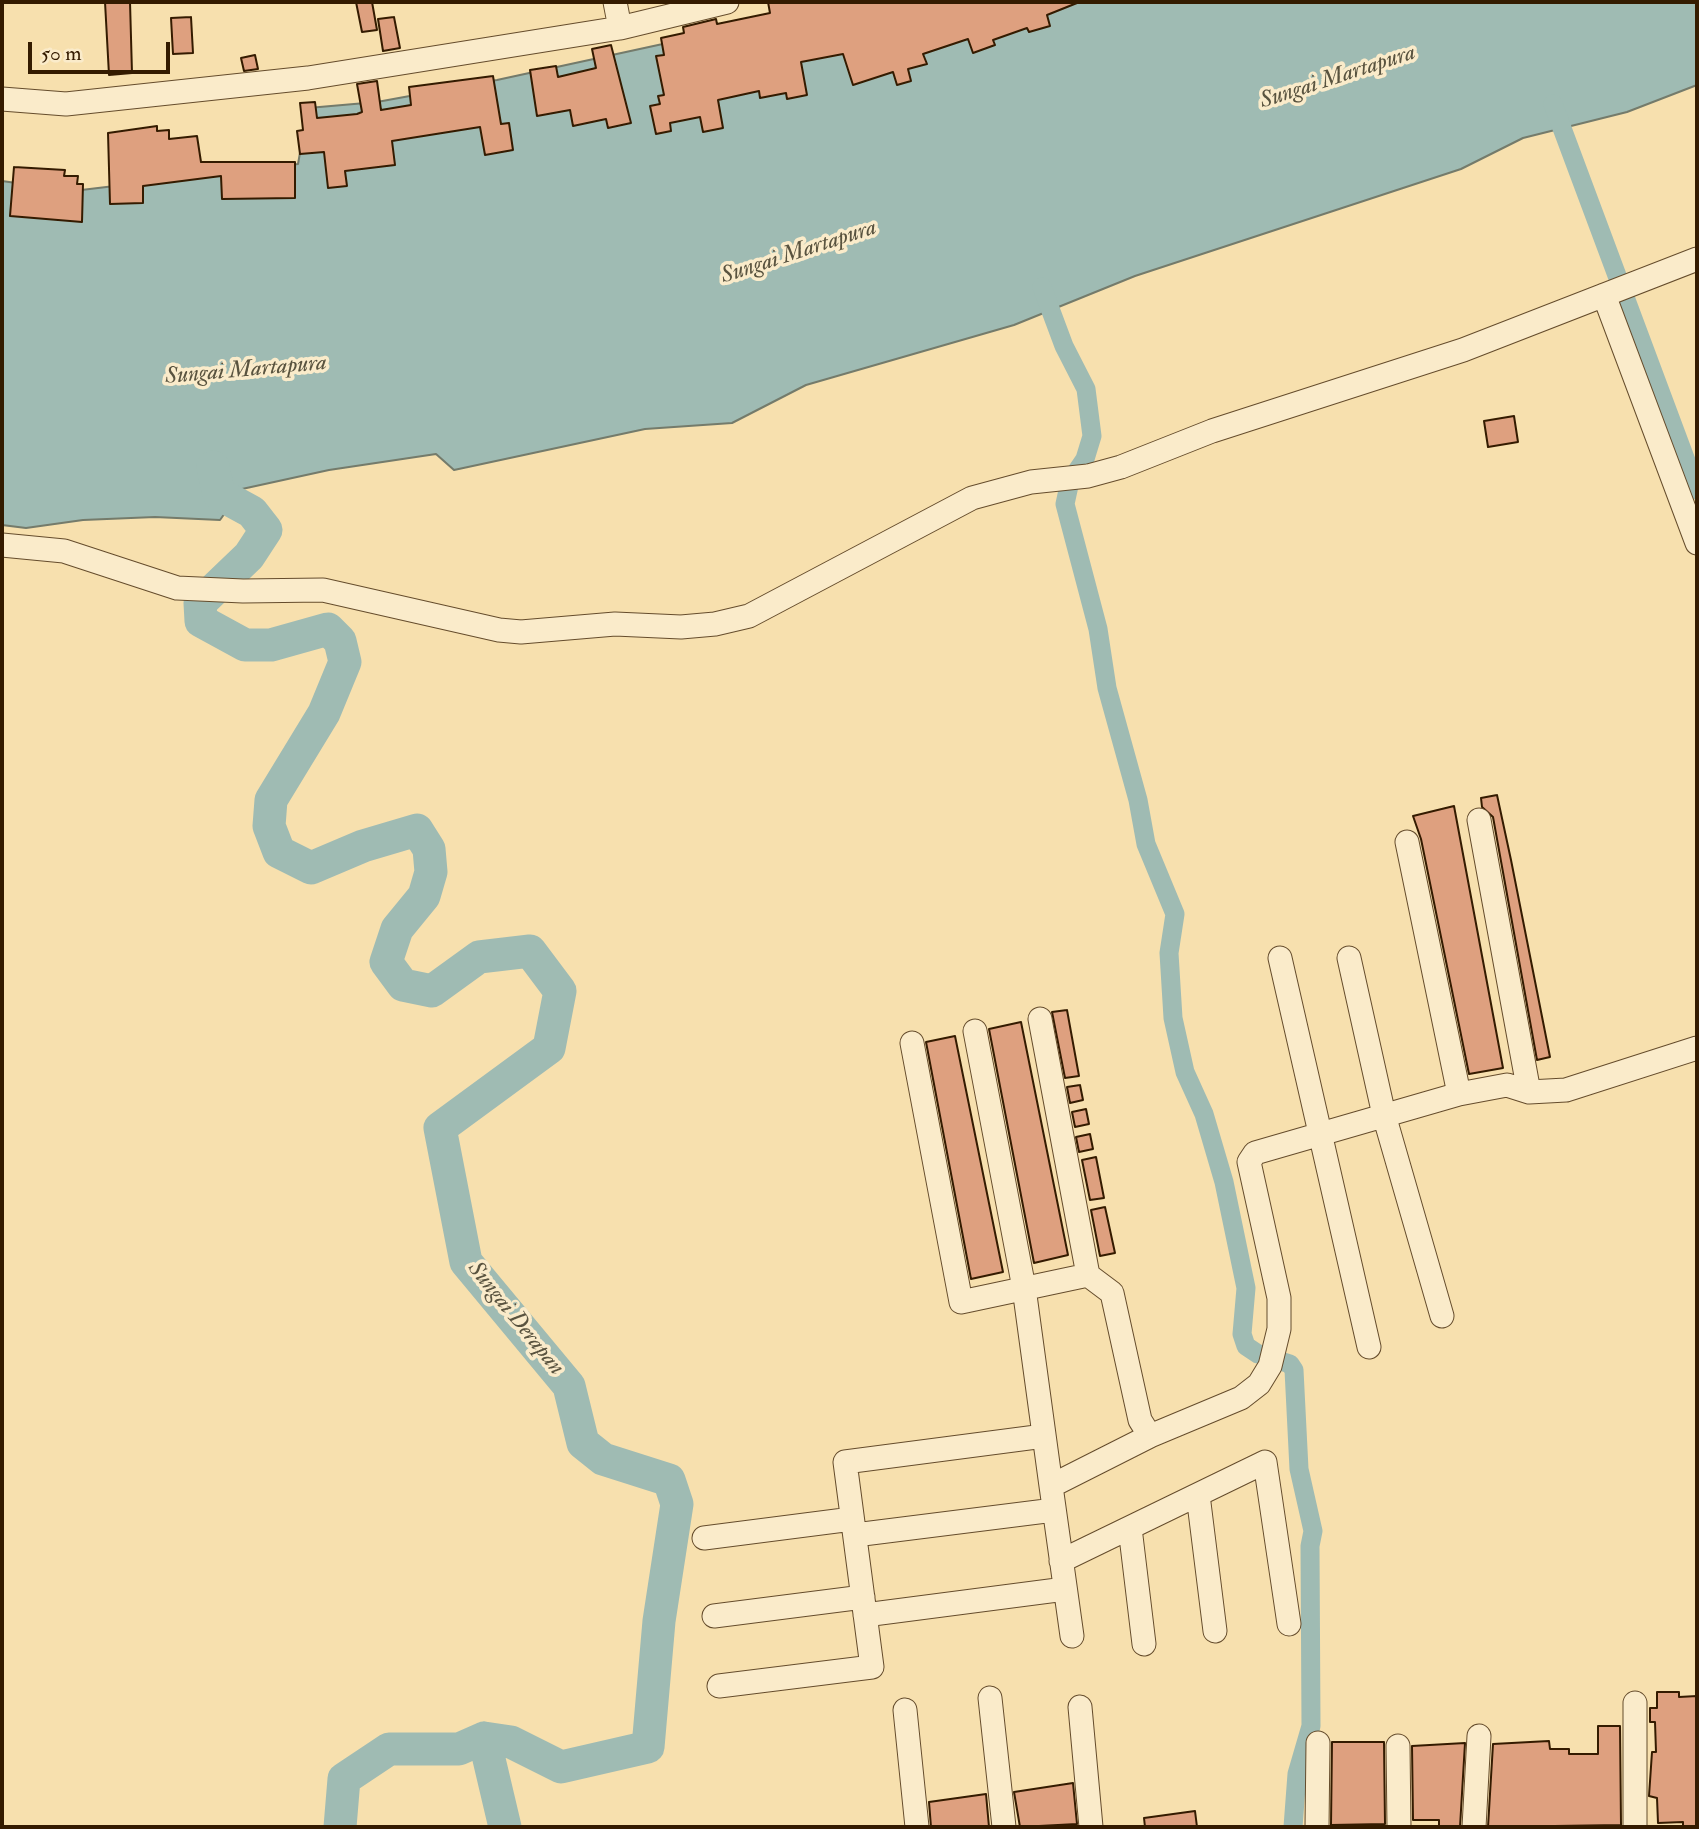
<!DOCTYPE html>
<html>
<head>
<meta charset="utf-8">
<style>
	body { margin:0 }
	#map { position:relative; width:1699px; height:1829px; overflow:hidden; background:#f7e0ae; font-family:"IM FELL Double Pica",serif }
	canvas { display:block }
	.frame { position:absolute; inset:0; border:4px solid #341b00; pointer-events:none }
	.scale { position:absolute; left:28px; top:42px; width:142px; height:32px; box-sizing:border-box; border:4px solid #341b00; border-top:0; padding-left:9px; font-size:21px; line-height:24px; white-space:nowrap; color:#341b00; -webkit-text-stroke:5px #faebca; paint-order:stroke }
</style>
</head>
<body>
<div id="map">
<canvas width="1699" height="1829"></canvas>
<div class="frame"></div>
<div class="scale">50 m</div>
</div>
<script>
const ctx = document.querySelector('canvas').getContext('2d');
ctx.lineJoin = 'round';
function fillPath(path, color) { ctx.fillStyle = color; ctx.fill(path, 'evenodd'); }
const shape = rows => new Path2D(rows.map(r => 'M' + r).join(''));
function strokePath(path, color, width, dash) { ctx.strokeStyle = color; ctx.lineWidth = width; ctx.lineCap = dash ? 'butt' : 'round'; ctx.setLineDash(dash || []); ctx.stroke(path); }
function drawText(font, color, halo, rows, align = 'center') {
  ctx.font = font + ' "IM FELL Double Pica",serif'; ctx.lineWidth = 7; ctx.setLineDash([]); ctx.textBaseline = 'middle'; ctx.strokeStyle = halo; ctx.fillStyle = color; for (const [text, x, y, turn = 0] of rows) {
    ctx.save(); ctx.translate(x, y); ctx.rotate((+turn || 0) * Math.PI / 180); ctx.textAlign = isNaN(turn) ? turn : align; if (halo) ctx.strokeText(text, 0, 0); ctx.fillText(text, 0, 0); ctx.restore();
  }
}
const water = shape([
	[856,2,1697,2,1697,85,1627,112,1523,138,1461,169,1135,276,1014,325,806,385,732,423,645,429,454,470,436,454,329,470,242,489,220,520,155,517,83,520,26,528,2,525,2,181,73,191,298,164,308,108,377,102,497,80,856,2]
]);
const canal = shape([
	[1553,104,1697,490],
	[1042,287,1064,346,1086,389,1092,436,1085,459,1070,481,1065,504,1098,629,1107,688,1138,800,1146,844,1175,914,1169,953,1173,1018,1185,1072,1204,1114,1224,1182,1246,1288,1242,1334,1246,1346,1258,1354,1290,1364,1294,1370,1299,1469,1313,1531,1310,1546,1311,1726,1297,1774,1293,1827]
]);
const river = shape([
	[213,467,219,494,252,512,266,530,249,556,200,603,201,621,245,645,271,645,328,629,340,641,345,662,324,713,271,800,269,826,279,852,311,868,363,846,417,830,429,849,431,872,424,896,397,929,386,962,403,985,432,991,479,957,530,951,560,991,549,1048,440,1128,466,1262,569,1386,583,1443,603,1459,669,1480,677,1504,659,1621,648,1747,561,1767,511,1742,484,1738,459,1749,389,1749,344,1779,340,1827],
	[484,1738,505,1827]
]);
const building = shape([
	[105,2,130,2,132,73,109,75,105,2],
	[356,2,372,2,377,30,362,32,356,2],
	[768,2,1077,2,1077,3,1047,15,1050,26,1029,32,1027,28,993,40,995,45,973,53,968,39,923,54,927,64,908,69,911,81,897,85,893,72,853,85,843,54,801,62,807,95,787,99,786,93,760,98,759,91,718,100,723,128,703,132,700,117,670,123,671,131,656,134,650,106,660,104,658,96,664,95,656,56,664,55,661,38,684,33,683,27,716,19,717,24,770,13,768,2],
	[191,17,193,53,173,54,171,18,191,17],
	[394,17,400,48,383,51,378,19,394,17],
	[611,45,631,123,608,128,606,119,573,126,570,110,537,116,530,70,556,66,558,77,596,68,592,49,611,45],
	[255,55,258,69,244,71,241,58,255,55],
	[493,76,501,124,509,123,513,150,485,155,480,127,392,141,395,165,345,171,347,186,328,188,324,152,300,154,297,131,303,130,300,103,315,102,317,118,357,114,362,112,357,84,377,81,381,110,411,105,409,87,493,76],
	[157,126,157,131,169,130,169,139,197,136,201,162,295,162,295,198,222,199,221,176,143,186,143,203,110,204,108,133,157,126],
	[14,167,65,170,64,176,78,176,77,184,83,184,82,222,10,216,14,167],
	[1514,416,1518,442,1488,447,1484,421,1514,416],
	[1497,795,1511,860,1550,1057,1537,1060,1493,817,1482,807,1481,798,1497,795],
	[1454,806,1503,1068,1469,1074,1421,839,1413,816,1454,806],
	[1067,1010,1079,1076,1065,1078,1052,1012,1067,1010],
	[1021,1022,1068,1255,1034,1263,989,1029,1021,1022],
	[955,1036,1003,1272,971,1279,926,1042,955,1036],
	[1080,1085,1083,1100,1070,1103,1067,1087,1080,1085],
	[1086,1109,1089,1124,1075,1127,1072,1112,1086,1109],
	[1090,1134,1093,1149,1079,1152,1076,1137,1090,1134],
	[1096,1157,1104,1198,1090,1200,1082,1160,1096,1157],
	[1105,1207,1115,1253,1100,1256,1091,1210,1105,1207],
	[1657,1692,1679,1692,1679,1697,1697,1696,1697,1826,1683,1826,1683,1822,1658,1823,1657,1798,1649,1796,1652,1752,1656,1752,1655,1722,1650,1722,1650,1708,1657,1708,1657,1692],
	[1598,1726,1620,1726,1621,1825,1488,1827,1493,1744,1549,1741,1550,1749,1569,1749,1569,1754,1598,1754,1598,1726],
	[1332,1742,1384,1742,1385,1824,1331,1825,1332,1742],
	[1465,1743,1460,1827,1439,1827,1439,1820,1413,1820,1412,1746,1465,1743],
	[1073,1783,1077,1824,1020,1827,1014,1792,1073,1783],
	[986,1794,989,1827,931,1827,929,1802,986,1794],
	[1195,1811,1197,1827,1145,1827,1144,1818,1195,1811]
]);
const minor = shape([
	[615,2,620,28],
	[2,99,66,104,308,78,620,28,727,2],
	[1604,295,1697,543],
	[2,545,64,551,177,588,243,591,323,590,499,630,521,632,615,624,681,627,715,624,749,616,972,498,1031,482,1088,476,1121,467,1212,431,1463,350,1697,259],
	[1479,820,1529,1092],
	[1407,842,1459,1094],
	[1280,958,1369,1347],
	[1349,958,1384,1115,1442,1316],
	[1040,1019,1088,1275,1112,1293,1140,1420,1150,1436],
	[975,1031,1024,1288,1051,1486],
	[912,1043,961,1302,1088,1275],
	[1198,1495,1215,1631],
	[1130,1528,1144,1644],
	[855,1535,1054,1510],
	[704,1538,852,1519],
	[1061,1561,1265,1462,1289,1624],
	[865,1615,1065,1589],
	[714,1616,863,1597],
	[1072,1636,1051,1486,1150,1436,1241,1398,1259,1384,1270,1366,1279,1329,1279,1298,1249,1162,1255,1153,1459,1094,1507,1085,1529,1092,1566,1090,1697,1048],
	[719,1686,872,1667,845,1462,1044,1436],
	[990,1698,1004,1827],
	[1080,1707,1091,1827],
	[905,1710,917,1827],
	[1398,1746,1399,1827],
	[1317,1827,1318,1743],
	[1474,1827,1479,1736],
	[1635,1827,1635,1703]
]);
const waterNames = [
	["Sungai Martapura",1338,78,-18],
	["Sungai Martapura",799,253,-18],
	["Sungai Martapura",246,371,-5],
	["Sungai Derapan",515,1319,51]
];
fillPath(water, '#9fbbb3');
strokePath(water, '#747b6b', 2);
strokePath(canal, '#9fbbb3', 19);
strokePath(river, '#9fbbb3', 33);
fillPath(building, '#dea07f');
strokePath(building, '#341b00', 2);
strokePath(minor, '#654c2c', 25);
strokePath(minor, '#faebca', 23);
drawText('italic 23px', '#59533f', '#faebca', waterNames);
</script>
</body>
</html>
